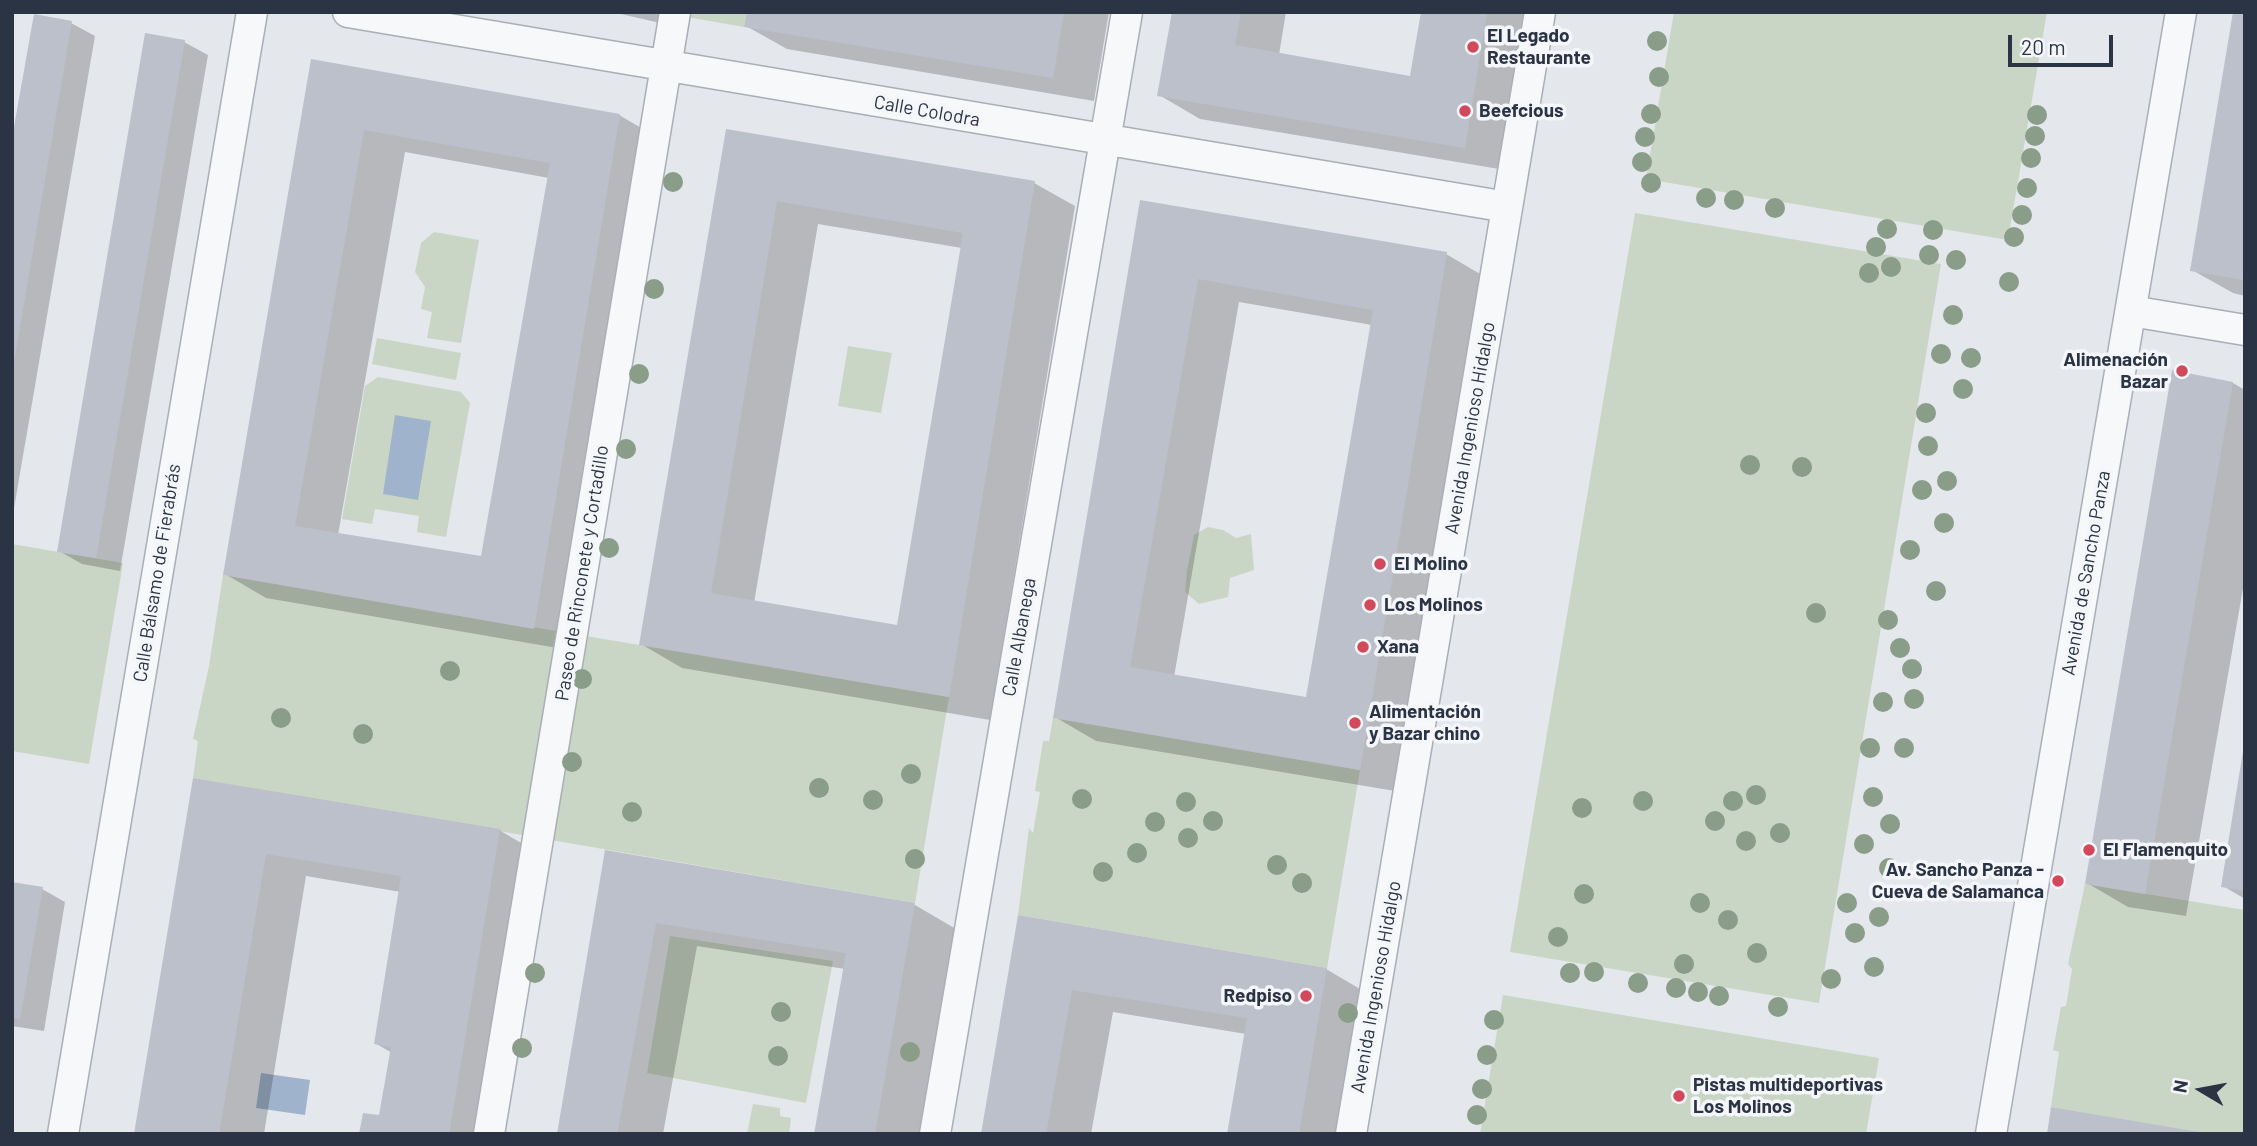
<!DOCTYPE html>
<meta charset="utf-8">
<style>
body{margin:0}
#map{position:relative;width:2257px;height:1146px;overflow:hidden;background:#e4e7ec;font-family:Barlow,sans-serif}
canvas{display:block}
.frame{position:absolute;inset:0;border:14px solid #2b3445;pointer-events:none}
.north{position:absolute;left:2166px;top:1055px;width:70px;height:70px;-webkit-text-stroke:5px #f4f6f9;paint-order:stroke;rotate:280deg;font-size:19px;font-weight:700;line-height:28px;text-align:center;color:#2b3445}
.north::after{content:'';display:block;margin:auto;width:24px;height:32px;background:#2b3445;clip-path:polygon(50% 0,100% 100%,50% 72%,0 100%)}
.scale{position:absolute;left:2008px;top:35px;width:105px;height:32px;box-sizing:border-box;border:4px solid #2b3445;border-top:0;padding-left:9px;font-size:21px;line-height:24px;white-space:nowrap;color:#2b3445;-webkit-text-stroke:5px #f4f6f9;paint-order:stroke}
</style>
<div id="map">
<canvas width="2257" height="1146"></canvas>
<div class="frame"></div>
<div class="north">N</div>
<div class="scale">20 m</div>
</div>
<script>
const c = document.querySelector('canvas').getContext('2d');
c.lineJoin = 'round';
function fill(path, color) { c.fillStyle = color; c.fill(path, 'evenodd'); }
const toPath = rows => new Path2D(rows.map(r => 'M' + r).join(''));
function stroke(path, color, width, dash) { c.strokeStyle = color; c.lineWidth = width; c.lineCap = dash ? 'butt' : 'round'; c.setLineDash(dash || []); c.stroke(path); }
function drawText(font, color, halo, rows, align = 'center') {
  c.font = font + ' Barlow,sans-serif'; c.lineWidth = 7; c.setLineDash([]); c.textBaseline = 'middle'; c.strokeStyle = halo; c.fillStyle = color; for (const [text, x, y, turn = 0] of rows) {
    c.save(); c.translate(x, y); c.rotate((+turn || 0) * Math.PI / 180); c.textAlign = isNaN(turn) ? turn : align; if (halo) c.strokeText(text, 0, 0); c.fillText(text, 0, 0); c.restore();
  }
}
const green = toPath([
 [658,12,747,12,744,27],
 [1674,12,2047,12,2008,240,1646,179],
 [1635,213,1941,264,1819,1003,1510,952],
 [434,232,479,240,461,343,427,338,432,312,421,309,425,287,415,272,421,243],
 [377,338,461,353,456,380,372,364],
 [848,346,892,353,881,413,838,406],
 [378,377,461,392,470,403,446,537,417,532,419,516,375,509,372,524,342,519,365,386],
 [1208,527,1223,530,1236,538,1251,534,1254,570,1230,578,1228,597,1199,604,1185,592,1187,571,1194,535],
 [12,544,123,563,89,764,12,751],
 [223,575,949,697,915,903,193,778,198,741,193,739,209,666],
 [1053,718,1360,770,1327,968,1018,915,1029,828,1033,833,1040,792,1035,791,1043,741,1049,741],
 [2085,884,2245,910,2245,1134,2207,1134,2051,1107,2059,1052,2053,1050,2061,1007,2066,1006,2072,969,2068,964],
 [670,936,833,961,806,1103,647,1073],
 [1503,995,1879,1058,1866,1134,1480,1134],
 [753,1104,780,1108,780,1116,791,1118,789,1134,747,1134]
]);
const water = toPath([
 [395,415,431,421,418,500,383,494],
 [261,1073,310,1080,305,1115,256,1108]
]);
const shadow = toPath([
 [612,12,672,12,669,25],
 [748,12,1109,12,1094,101,787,49,746,26],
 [1173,12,1286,12,1279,55,1411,78,1423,12,1532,12,1505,170,1200,119,1159,95],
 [2245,12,2245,296,2233,293,2192,270],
 [71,23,95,36,12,520,12,149],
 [184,42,208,55,120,571,82,564,59,551],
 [313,61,619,115,660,139,575,651,266,598,225,574],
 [405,152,549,178,482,558,338,535],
 [727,131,1034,183,1075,206,990,720,682,668,641,644],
 [818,224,962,248,898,627,754,603],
 [1142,202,1446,254,1487,278,1401,792,1096,741,1055,717],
 [1239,302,1372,325,1307,699,1174,677],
 [2173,372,2233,383,2245,390,2245,577,2186,916,2128,907,2087,883],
 [2245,753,2245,899,2223,886],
 [194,780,499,830,540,854,493,1134,361,1134,381,1117,392,1053,375,1043,401,892,306,876,264,1134,135,1134],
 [606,852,915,905,956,929,921,1134,816,1134,845,969,697,946,663,1134,559,1134],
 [12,884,42,889,65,902,44,1031,12,1026],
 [1020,917,1326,969,1367,993,1344,1134,1229,1134,1246,1034,1113,1012,1091,1134,983,1134]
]);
const building = toPath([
 [747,12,1064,12,1053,78,744,27],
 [1172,12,1241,12,1235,45,1410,76,1421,12,1487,12,1465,148,1157,96],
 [2233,12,2245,12,2245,280,2190,271],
 [34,14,72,21,14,362,12,138],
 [145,33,185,40,96,558,57,552],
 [311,59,620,114,534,629,223,575],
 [364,130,550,163,481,556,295,526],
 [726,129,1035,181,949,697,639,645],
 [777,201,963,233,897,625,711,593],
 [1140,200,1447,252,1360,770,1053,718],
 [1198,279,1373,310,1306,697,1130,667],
 [2172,370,2233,382,2145,894,2085,884],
 [2243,751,2245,751,2245,891,2221,887],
 [193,778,500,829,449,1134,359,1134,363,1113,379,1115,391,1047,374,1044,401,876,266,854,219,1134,134,1134],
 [605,850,915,903,875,1134,814,1134,846,953,656,923,617,1134,557,1134],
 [12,882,43,887,20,1019,12,1017],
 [1018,915,1327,968,1299,1134,1227,1134,1247,1018,1072,990,1046,1134,981,1134],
 [2051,1107,2199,1132,2199,1134,2047,1134]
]);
const street = toPath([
 [348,12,1507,207],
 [2131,311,2245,330],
 [63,1134,252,12],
 [489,1134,675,12],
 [935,1134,1127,12],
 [1351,1134,1540,12],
 [1991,1134,2181,12]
]);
const trees = [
 [1657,41],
 [1659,77],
 [1651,114],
 [2037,115],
 [2035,136],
 [1645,137],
 [2031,158],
 [1642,162],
 [673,182],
 [1651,183],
 [2027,188],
 [1706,198],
 [1734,200],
 [1775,208],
 [2022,215],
 [1887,229],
 [1933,230],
 [2014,237],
 [1876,247],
 [1929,255],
 [1956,260],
 [1891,267],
 [1869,273],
 [2009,282],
 [654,289],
 [1953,315],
 [1941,354],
 [1971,358],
 [639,374],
 [1963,389],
 [1926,413],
 [1928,446],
 [626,449],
 [1750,465],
 [1802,467],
 [1947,481],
 [1922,490],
 [1944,523],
 [609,548],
 [1910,550],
 [1936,591],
 [1816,613],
 [1888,620],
 [1900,648],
 [1912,669],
 [450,671],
 [582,679],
 [1914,699],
 [1883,702],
 [281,718],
 [363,734],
 [1870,748],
 [1904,748],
 [572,762],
 [911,774],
 [819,788],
 [1756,795],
 [1873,797],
 [1082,799],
 [873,800],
 [1643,801],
 [1733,801],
 [1186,802],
 [1582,808],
 [632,812],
 [1213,821],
 [1715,821],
 [1155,822],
 [1890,824],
 [1780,833],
 [1188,838],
 [1746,841],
 [1864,844],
 [1137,853],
 [915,859],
 [1277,865],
 [1889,868],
 [1103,872],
 [1302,883],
 [1584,894],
 [1700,903],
 [1847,903],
 [1879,917],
 [1728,920],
 [1855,933],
 [1558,937],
 [1757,953],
 [1684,964],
 [1874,967],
 [1594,972],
 [535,973],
 [1570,973],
 [1831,979],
 [1638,983],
 [1676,988],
 [1698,992],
 [1719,996],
 [1778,1007],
 [781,1012],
 [1348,1013],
 [1494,1020],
 [522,1048],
 [910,1052],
 [1487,1055],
 [778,1056],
 [1482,1089],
 [1477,1115]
];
const markers = [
 [1473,47,7,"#d1495b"],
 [1465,111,7,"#d1495b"],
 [2182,371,7,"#d1495b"],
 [1380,564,7,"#d1495b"],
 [1370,605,7,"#d1495b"],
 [1363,647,7,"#d1495b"],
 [1355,723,7,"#d1495b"],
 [2089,850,7,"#d1495b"],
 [2058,881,7,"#d1495b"],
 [1306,996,7,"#d1495b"],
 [1679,1096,7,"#d1495b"]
];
const poiNames = [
 ["El Legado",1487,36],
 ["Restaurante",1487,58],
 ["Beefcious",1479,111],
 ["Alimenación",2168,360,"right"],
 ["Bazar",2168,382,"right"],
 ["El Molino",1394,564],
 ["Los Molinos",1384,605],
 ["Xana",1377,647],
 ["Alimentación",1369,712],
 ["y Bazar chino",1369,734],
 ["El Flamenquito",2103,850],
 ["Av. Sancho Panza -",2044,870,"right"],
 ["Cueva de Salamanca",2044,892,"right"],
 ["Redpiso",1292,996,"right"],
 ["Pistas multideportivas",1693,1085],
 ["Los Molinos",1693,1107]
];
const streetNames = [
 ["Calle Colodra",927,111,10],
 ["Avenida Ingenioso Hidalgo",1470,428,-80],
 ["Calle Bálsamo de Fierabrás",157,573,-81],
 ["Paseo de Rinconete y Cortadillo",582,573,-81],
 ["Avenida de Sancho Panza",2086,573,-80],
 ["Calle Albanega",1019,637,-80],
 ["Avenida Ingenioso Hidalgo",1376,987,-80]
];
fill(green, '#c9d6c5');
fill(water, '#9fb4cc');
fill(shadow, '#0003');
fill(building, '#bbc0ca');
stroke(street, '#a9aeb7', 33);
stroke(street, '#f7f8fa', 30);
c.fillStyle = '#899d89';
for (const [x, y] of trees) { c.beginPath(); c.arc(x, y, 10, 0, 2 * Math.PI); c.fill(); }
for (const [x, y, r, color] of markers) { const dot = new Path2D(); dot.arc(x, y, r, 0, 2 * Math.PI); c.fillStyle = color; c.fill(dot); stroke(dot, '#f4f6f9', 2.5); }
drawText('bold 19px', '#2b3445', '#f4f6f9', poiNames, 'left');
drawText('19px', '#2b3445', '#f4f6f9', streetNames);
</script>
